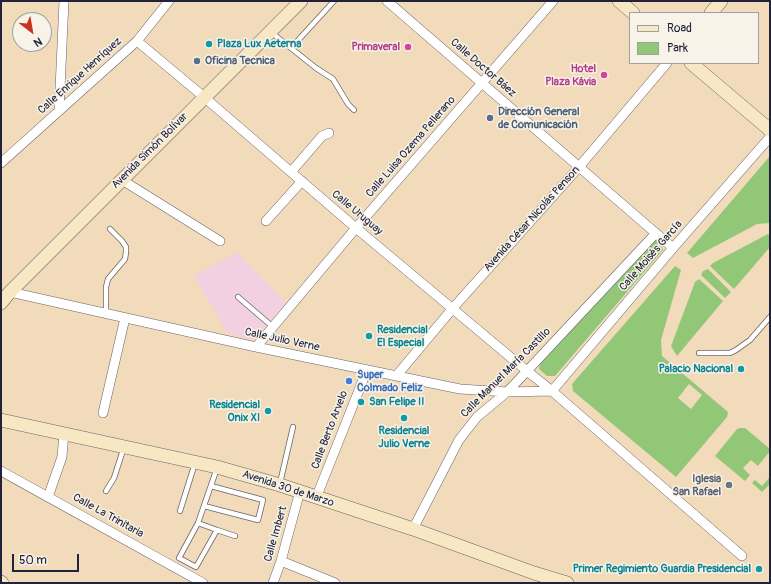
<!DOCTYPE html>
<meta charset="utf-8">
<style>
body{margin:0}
#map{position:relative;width:771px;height:584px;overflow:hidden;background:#f1dbbb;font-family:Pangolin,sans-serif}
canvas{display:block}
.frame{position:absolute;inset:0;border:2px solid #22223b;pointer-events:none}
.legend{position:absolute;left:629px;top:12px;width:130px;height:52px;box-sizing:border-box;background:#f7f3e8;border:1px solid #a29fa3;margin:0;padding:5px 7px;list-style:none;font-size:12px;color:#22223b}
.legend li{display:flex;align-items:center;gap:8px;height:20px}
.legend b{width:20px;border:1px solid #a29fa3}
.north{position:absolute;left:12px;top:12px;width:40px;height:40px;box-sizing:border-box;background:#f7f3e8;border:1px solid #a29fa3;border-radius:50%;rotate:149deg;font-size:11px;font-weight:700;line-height:16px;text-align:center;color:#22223b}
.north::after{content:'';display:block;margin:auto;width:14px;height:18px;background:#c8321e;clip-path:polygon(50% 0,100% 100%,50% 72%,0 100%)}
.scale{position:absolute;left:12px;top:554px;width:67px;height:18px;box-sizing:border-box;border:2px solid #22223b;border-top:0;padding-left:5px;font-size:12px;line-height:14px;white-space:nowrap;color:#22223b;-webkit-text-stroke:3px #f7f3e8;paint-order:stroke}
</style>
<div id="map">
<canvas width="771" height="584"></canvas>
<div class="frame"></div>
<ul class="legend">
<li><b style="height:5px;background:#f8e7c3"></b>Road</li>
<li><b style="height:11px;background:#93c778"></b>Park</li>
</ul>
<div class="north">N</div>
<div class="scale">50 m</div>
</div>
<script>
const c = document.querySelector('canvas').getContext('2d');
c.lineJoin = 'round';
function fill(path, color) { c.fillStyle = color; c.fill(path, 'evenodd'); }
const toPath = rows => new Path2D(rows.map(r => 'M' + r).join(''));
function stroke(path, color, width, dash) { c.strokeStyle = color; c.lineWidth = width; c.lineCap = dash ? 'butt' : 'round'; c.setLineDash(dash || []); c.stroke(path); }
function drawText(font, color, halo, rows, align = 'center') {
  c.font = font + ' Pangolin,sans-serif'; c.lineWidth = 3; c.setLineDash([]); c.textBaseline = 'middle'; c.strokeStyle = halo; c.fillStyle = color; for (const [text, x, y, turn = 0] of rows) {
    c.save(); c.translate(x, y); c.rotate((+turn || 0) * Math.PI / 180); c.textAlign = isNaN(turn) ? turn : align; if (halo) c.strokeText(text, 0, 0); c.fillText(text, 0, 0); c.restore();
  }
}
const built = toPath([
 [237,252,286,303,251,340,227,332,194,276]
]);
const green = toPath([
 [770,156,770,223,757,224,693,258,687,253],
 [768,234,770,235,770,247,734,289,710,266,713,263],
 [653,240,656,240,662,247,663,250,555,376,547,376,539,369,540,364],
 [675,266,681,270,661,340,662,356,728,412,727,417,676,477,573,391,572,384],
 [689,384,702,395,691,409,678,398],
 [708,269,731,292,725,298,701,275,703,271],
 [699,279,723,301,677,356,671,346,695,282],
 [740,428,745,428,770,449,770,451,758,466,751,460,743,468,750,475,745,481,715,456,737,429],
 [770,477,770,484,762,492,752,483,755,480,762,486]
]);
const lane = toPath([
 [272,33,316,68,333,79,348,104,354,110],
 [291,48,334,1],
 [238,297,273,327],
 [106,313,106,287,108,279,125,259,126,252,126,247,122,241,110,229],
 [699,353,730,353,736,350,750,340,770,317],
 [217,468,198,523,179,558,196,567,217,530,235,536],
 [280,483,293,427],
 [106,491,114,478,124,447],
 [204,506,258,520,263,500,211,486],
 [180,511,195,463],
 [198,523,217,530]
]);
const street = toPath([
 [387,1,673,248],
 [137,41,204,97,356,228,527,371,552,391,742,556],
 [59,111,64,1],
 [1,163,137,41,169,1],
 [291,172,322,136,329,133],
 [122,180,220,241],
 [266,221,302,181],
 [10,292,256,347,460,389,507,392,552,391],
 [256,347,356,228,553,1],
 [397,375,453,308,579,167,667,63],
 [552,391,673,248,770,137],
 [103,413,125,318],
 [1,471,203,583],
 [48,497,62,457,64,433],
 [316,498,367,370],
 [413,529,459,440,477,417,507,392,527,371,656,233],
 [281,561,335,583],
 [273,583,281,561,300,491]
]);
const secondary = toPath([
 [619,1,633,13],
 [711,13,721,1],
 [691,63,770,130],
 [1,303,10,292,301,1],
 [1,420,217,467,280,485,413,529,534,573,567,583],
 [1,582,2,583]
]);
const markers = [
 [209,44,4,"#0f9aa8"],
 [408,47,4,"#d1479c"],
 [197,61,4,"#5c6f8a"],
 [604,75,4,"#d1479c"],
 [490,118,4,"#5c6f8a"],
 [369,336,4,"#0f9aa8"],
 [741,369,4,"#0f9aa8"],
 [349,381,4,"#3f7fe0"],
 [361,402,4,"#0f9aa8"],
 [268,411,4,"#0f9aa8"],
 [404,418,4,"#0f9aa8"],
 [729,485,4,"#6b7280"],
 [759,569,4,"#0f9aa8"]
];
const cultureNames = [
 ["Plaza Lux Aeterna",217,44],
 ["Residencial",377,330],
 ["El Especial",377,343],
 ["Palacio Nacional",733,369,"right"],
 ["San Felipe II",369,402],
 ["Residencial",260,405,"right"],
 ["Onix XI",260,418,"right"],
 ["Residencial",404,431,"center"],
 ["Julio Verne",404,444,"center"],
 ["Primer Regimiento Guardia Presidencial",751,569,"right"]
];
const hotelNames = [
 ["Primaveral",400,47],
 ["Hotel",596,69],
 ["Plaza Kávia",596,82]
];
const serviceNames = [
 ["Oficina Tecnica",205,61],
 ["Dirección General",498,112],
 ["de Comunicación",498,125]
];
const streetNames = [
 ["Calle Doctor Báez",483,68,41],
 ["Calle Enrique Henríquez",80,76,-42],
 ["Calle Luisa Ozema Pellerano",411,147,-49],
 ["Avenida Simón Bolívar",150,151,-45],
 ["Calle Uruguay",357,213,40],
 ["Avenida César Nicolás Penson",532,219,-48],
 ["Calle Moisés García",651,256,-49],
 ["Calle Julio Verne",282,340,12],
 ["Calle Manuel María Castillo",506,373,-45],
 ["Calle Berto Arvelo",330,430,-69],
 ["Avenida 30 de Marzo",288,489,18],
 ["Calle La Trinitaria",108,516,29],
 ["Calle Imbert",276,534,-74]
];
const shopNames = [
 ["Super",357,375],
 ["Colmado Feliz",357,388]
];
const worshipNames = [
 ["Iglesia",721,479],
 ["San Rafael",721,492]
];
fill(built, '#f2cfe1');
fill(green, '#93c778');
stroke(lane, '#6a6368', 6);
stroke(street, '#6a6368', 10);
stroke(secondary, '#6a6368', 14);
stroke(lane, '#fff', 4.5);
stroke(street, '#fff', 9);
stroke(secondary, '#f8e7c3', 13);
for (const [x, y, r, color] of markers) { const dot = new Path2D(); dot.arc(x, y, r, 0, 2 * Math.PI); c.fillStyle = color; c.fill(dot); stroke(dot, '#f7f3e8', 1.5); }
drawText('bold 11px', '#0d838f', '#f7f3e8', cultureNames, 'left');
drawText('bold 11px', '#b23c85', '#f7f3e8', hotelNames, 'right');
drawText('bold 11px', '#4e5e75', '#f7f3e8', serviceNames, 'left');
drawText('11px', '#22223b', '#f7f3e8', streetNames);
drawText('bold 11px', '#366cbe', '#f7f3e8', shopNames, 'left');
drawText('bold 11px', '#5b616d', '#f7f3e8', worshipNames, 'right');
</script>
